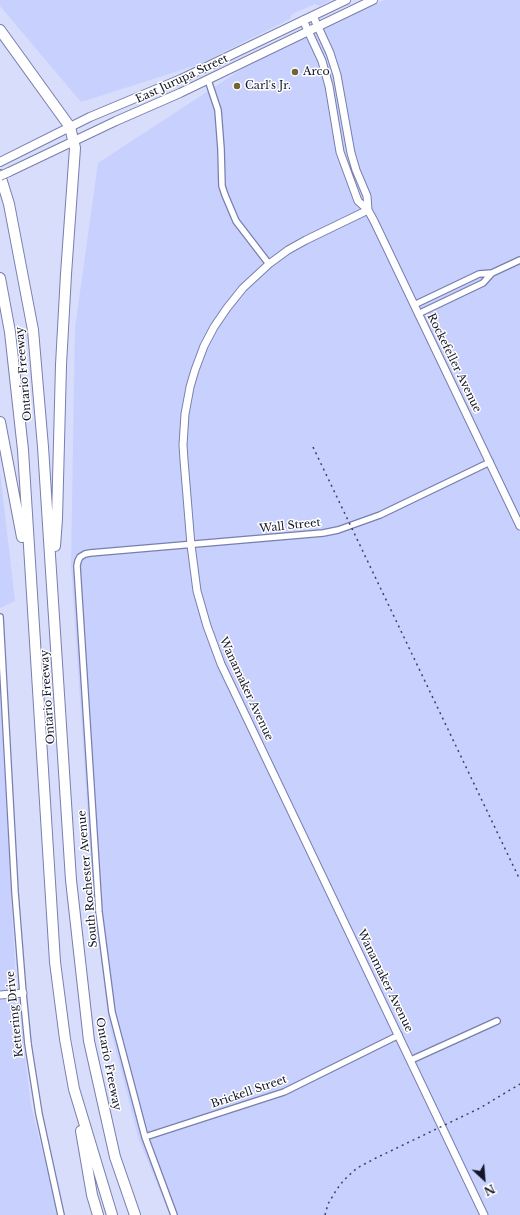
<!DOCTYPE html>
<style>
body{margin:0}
#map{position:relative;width:520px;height:1215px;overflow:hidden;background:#d8ddfc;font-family:"Libre Baskerville",serif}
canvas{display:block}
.north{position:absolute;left:464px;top:1159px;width:40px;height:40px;-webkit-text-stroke:3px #fff;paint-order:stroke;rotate:154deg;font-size:11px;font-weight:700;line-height:16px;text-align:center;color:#131527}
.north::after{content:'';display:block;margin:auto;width:14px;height:18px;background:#131527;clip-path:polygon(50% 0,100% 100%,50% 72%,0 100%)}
</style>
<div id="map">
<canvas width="520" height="1215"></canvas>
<div class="north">N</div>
</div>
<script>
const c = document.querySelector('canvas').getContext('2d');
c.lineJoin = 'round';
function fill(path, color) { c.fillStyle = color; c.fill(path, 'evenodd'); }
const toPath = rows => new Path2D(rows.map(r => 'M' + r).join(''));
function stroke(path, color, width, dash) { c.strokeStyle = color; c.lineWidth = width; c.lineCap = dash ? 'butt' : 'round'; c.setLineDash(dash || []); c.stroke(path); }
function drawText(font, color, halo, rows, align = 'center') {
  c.font = font + ' "Libre Baskerville",serif'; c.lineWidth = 3; c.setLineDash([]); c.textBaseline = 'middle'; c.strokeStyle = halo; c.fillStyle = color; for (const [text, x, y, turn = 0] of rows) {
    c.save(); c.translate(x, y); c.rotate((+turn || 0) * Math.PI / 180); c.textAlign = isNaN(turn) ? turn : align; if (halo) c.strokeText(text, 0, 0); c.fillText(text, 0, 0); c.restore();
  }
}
const built = toPath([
 [0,0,331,0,320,6,315,4,292,14,290,19,200,64,81,102,0,6],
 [384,0,520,0,520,1215,170,1215,139,1140,109,1024,93,893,71,565,75,328,98,163,245,67],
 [0,472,15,601,0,608],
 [0,693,16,984,31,1105,58,1215,0,1215]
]);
const minor = toPath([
 [208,80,218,110,221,149,222,186,225,195,236,221,269,264],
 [414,305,479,274,492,273,520,260],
 [418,314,483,283,492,273],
 [0,617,15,892,23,993,28,1044,39,1114,61,1215],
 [411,1060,497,1021],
 [145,1137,284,1092,399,1035],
 [174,1215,145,1137,112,1012,99,912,77,566,78,561,80,557,85,554,90,553,323,533,338,530,380,515,490,462]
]);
const tertiary = toPath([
 [313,16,330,53,337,75,351,153,356,170,367,196,368,210],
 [303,20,322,61,329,86,340,152,358,201,368,210,374,221,520,526],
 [368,210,306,240,288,250,269,264,243,288,227,308,214,327,204,346,195,370,190,387,185,414,183,445,184,460,191,545,197,591,207,626,221,664,484,1215],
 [0,995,23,993]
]);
const primary = toPath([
 [0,162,90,117,181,79,346,0],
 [9,172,116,121,180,93,373,0]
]);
const motorway = toPath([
 [0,30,70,127,75,148,66,274,61,365,57,519,55,546],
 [0,175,9,204,33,330,43,447,71,880,89,1041,115,1157,135,1215],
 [0,278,10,332,23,450,55,962,65,1039,74,1089,112,1215],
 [0,422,22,537],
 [81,1131,92,1195,98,1215]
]);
const rail = toPath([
 [313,447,520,880],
 [325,1215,328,1204,337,1189,344,1180,357,1168,376,1158,480,1108,520,1084]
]);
const primaryBridge = toPath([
 [0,176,9,172]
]);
const markers = [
 [295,72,4,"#716633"],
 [237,86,4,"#716633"]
];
const poiNames = [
 ["Arco",303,72],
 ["Carl's Jr.",245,86]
];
const streetNames = [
 ["East Jurupa Street",182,79,-25],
 ["Rockefeller Avenue",454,363,64],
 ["Ontario Freeway",24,374,-95],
 ["Wall Street",290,526,-6],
 ["Wanamaker Avenue",246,689,65],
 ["Ontario Freeway",48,697,-94],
 ["South Rochester Avenue",88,879,-95],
 ["Wanamaker Avenue",385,981,64],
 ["Kettering Drive",15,1014,-96],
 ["Ontario Freeway",108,1064,79],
 ["Brickell Street",249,1092,-19]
];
fill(built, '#c8d0fe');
stroke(minor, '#787fad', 8);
stroke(tertiary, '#787fad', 9);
stroke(primary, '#787fad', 10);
stroke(motorway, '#787fad', 12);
stroke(minor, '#fff', 5.5);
stroke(tertiary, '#fff', 7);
stroke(primary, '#fff', 8);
stroke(motorway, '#fff', 10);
stroke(rail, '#3f4257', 1.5, [2, 4]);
stroke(primaryBridge, '#787fad', 10, []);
stroke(primaryBridge, '#fff', 8);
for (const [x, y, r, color] of markers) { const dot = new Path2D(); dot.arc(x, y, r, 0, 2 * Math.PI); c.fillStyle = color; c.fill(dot); stroke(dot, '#fff', 1.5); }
drawText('11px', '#131527', '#fff', poiNames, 'left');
drawText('11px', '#131527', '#fff', streetNames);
</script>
